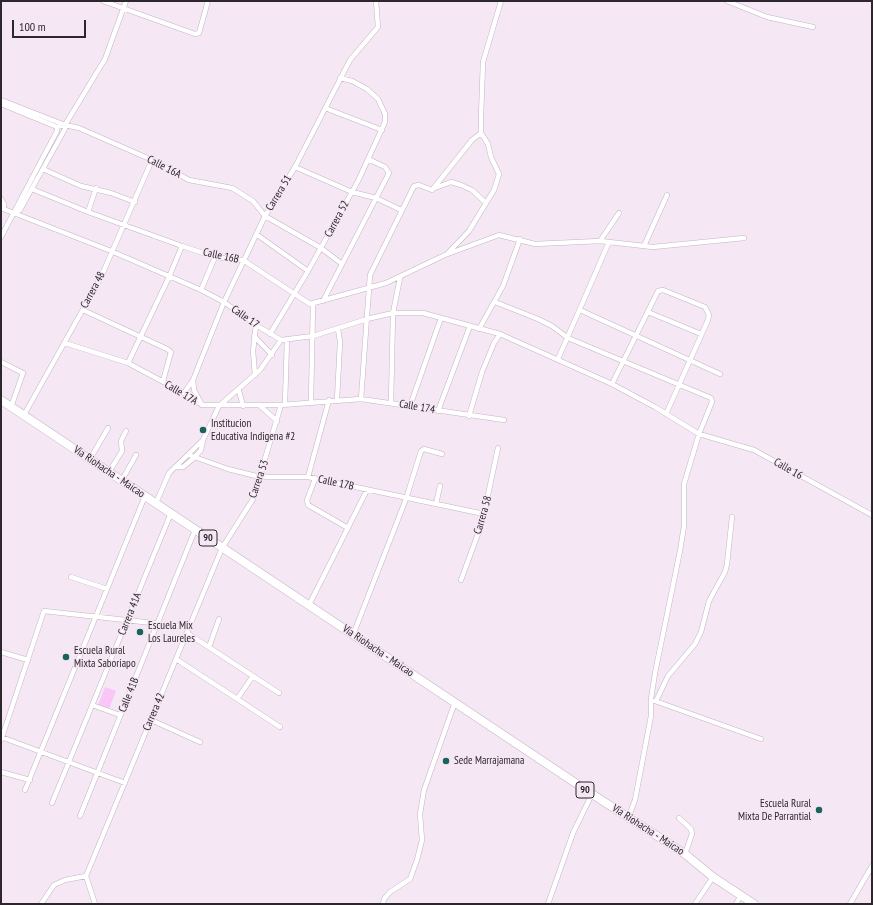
<!DOCTYPE html>
<meta charset="utf-8">
<style>
body{margin:0}
#map{position:relative;width:873px;height:905px;overflow:hidden;background:#f6e7f5;font-family:"PT Sans Narrow",sans-serif}
canvas{display:block}
.frame{position:absolute;inset:0;border:2px solid #2c272c;pointer-events:none}
.scale{position:absolute;left:12px;top:20px;width:74px;height:18px;box-sizing:border-box;border:2px solid #2c272c;border-top:0;padding-left:5px;font-size:12px;line-height:14px;white-space:nowrap;color:#2c272c;-webkit-text-stroke:3px #f6e7f5;paint-order:stroke}
</style>
<div id="map">
<canvas width="873" height="905"></canvas>
<div class="frame"></div>
<div class="scale">100 m</div>
</div>
<script>
const c = document.querySelector('canvas').getContext('2d');
c.lineJoin = 'round';
function fill(path, color) { c.fillStyle = color; c.fill(path, 'evenodd'); }
const toPath = rows => new Path2D(rows.map(r => 'M' + r).join(''));
function stroke(path, color, width, dash) { c.strokeStyle = color; c.lineWidth = width; c.lineCap = dash ? 'butt' : 'round'; c.setLineDash(dash || []); c.stroke(path); }
function drawText(font, color, halo, rows, align = 'center') {
  c.font = font + ' "PT Sans Narrow",sans-serif'; c.lineWidth = 3; c.setLineDash([]); c.textBaseline = 'middle'; c.strokeStyle = halo; c.fillStyle = color; for (const [text, x, y, turn = 0] of rows) {
    c.save(); c.translate(x, y); c.rotate((+turn || 0) * Math.PI / 180); c.textAlign = isNaN(turn) ? turn : align; if (halo) c.strokeText(text, 0, 0); c.fillText(text, 0, 0); c.restore();
  }
}
const green = toPath([
 [105,687,116,691,109,709,98,705]
]);
const street = toPath([
 [103,1,195,34,199,33,208,1],
 [727,1,767,17,813,27],
 [1,100,65,125],
 [1,104,57,127],
 [325,108,382,130],
 [57,127,65,125,79,128,152,160,189,180,232,188,253,201,265,216,321,248,342,264],
 [295,167,352,192,376,198,401,210],
 [43,169,81,186,111,193,135,202],
 [435,188,451,182,461,185,472,190,486,203],
 [32,189,88,212,182,246,215,257,243,260,310,304,386,283,445,255,499,235,535,244,600,241,653,247,744,238],
 [1,199,4,204,4,209],
 [1,208,111,251,201,290,224,302,256,325,281,340,313,336,367,319,393,313,423,313,500,334,612,384,655,407,699,434,754,450,872,515],
 [88,212,96,188],
 [14,214,20,210,65,129,65,125,105,59,126,1],
 [256,234,308,271],
 [1,237,57,131,57,127],
 [600,241,619,213],
 [644,246,667,195],
 [448,253,469,231,494,190,499,174,491,157,488,144,481,133,481,117,483,62,501,1],
 [201,290,215,257],
 [323,301,389,173,385,167,368,159],
 [495,302,538,319,552,326,568,338,711,398,712,402,699,434,684,484,684,526,680,551,655,673,651,699,651,716,635,800,629,816],
 [83,310,167,349,171,352,163,381],
 [580,310,720,374],
 [648,312,701,334],
 [479,329,503,286,520,239],
 [270,334,308,271,358,181,385,122,385,114,378,99,367,89,352,81,340,78],
 [254,336,272,355],
 [65,343,128,363,184,393,202,405,281,405,361,399,504,420],
 [558,359,609,242],
 [1,362,23,373,11,407],
 [128,363,169,277,182,246],
 [255,375,253,351,256,325],
 [193,380,194,390,202,405],
 [612,384,658,291,663,290,705,307,709,315,708,320,666,414],
 [239,391,243,406],
 [184,393,193,380,224,302,265,216,295,167,350,60,378,27,376,1],
 [361,399,370,275,414,186,419,185,432,190,472,140,481,133],
 [337,400,340,342,338,329],
 [311,402,313,303],
 [391,403,393,313,400,278],
 [285,404,287,339],
 [259,405,277,421],
 [410,406,441,318],
 [438,411,470,326],
 [24,415,101,277,152,160],
 [469,416,482,372,494,343,500,334],
 [189,455,228,469,260,477,308,477,484,514],
 [90,459,108,428],
 [175,467,183,467,194,458,201,450,203,440],
 [109,472,122,451,121,441,126,431],
 [308,477,329,400],
 [315,479,307,500,308,505,348,528],
 [122,480,136,455],
 [156,503,169,473,203,440,219,406,260,370,281,340],
 [436,504,440,486],
 [71,577,107,589],
 [461,580,482,523,498,448],
 [309,605,367,490],
 [187,633,279,693],
 [353,635,406,499,421,451,424,449,442,454],
 [209,647,219,619],
 [1,652,28,660],
 [176,659,280,727],
 [237,699,253,676],
 [655,701,761,739],
 [656,701,668,676,695,644,701,632,709,601,725,572,727,564,732,517],
 [92,705,120,715],
 [151,720,200,742],
 [1,737,125,783],
 [1,740,44,611,189,627],
 [1,772,30,780],
 [25,790,145,496],
 [52,803,171,513],
 [80,816,195,530],
 [679,818,691,829,692,834,685,854],
 [86,876,222,548,253,499,281,405],
 [86,876,95,904],
 [41,904,54,885,65,880,86,876],
 [383,904,384,899,390,892,410,879,417,860,422,840,420,814,424,790,455,702],
 [548,904,573,833,592,794],
 [695,904,713,877],
 [736,904,741,895],
 [850,904,872,866]
]);
const highway = toPath([
 [1,400,592,794,685,854,713,877,754,904]
]);
const markers = [
 [203,430,4,"#18635a"],
 [140,632,4,"#18635a"],
 [66,657,4,"#18635a"],
 [446,761,4,"#18635a"],
 [819,810,4,"#18635a"]
];
const shields = [
 [208,538,18],
 [585,790,18]
];
const shieldNames = [
 ["90",208,538],
 ["90",585,790]
];
const streetNames = [
 ["Calle 16A",164,167,27],
 ["Carrera 51",279,193,-59],
 ["Carrera 52",337,219,-62],
 ["Calle 16B",221,256,12],
 ["Carrera 48",93,290,-62],
 ["Calle 17",245,317,35],
 ["Calle 17A",181,393,31],
 ["Calle 174",417,407,10],
 ["Calle 16",788,469,30],
 ["Vía Riohacha - Maicao",109,472,34],
 ["Carrera 53",259,479,-71],
 ["Calle 17B",336,483,12],
 ["Carrera 58",483,515,-74],
 ["Carrera 41A",130,614,-68],
 ["Vía Riohacha - Maicao",378,651,34],
 ["Calle 41B",129,695,-68],
 ["Carrera 42",154,712,-67],
 ["Vía Riohacha - Maicao",648,830,33]
];
const poiNames = [
 ["Institucion",211,424],
 ["Educativa Indigena #2",211,437],
 ["Escuela Mix",148,626],
 ["Los Laureles",148,639],
 ["Escuela Rural",74,651],
 ["Mixta Saboriapo",74,664],
 ["Sede Marrajamana",454,761],
 ["Escuela Rural",811,804,"right"],
 ["Mixta De Parrantial",811,817,"right"]
];
fill(green, '#fac5f7');
stroke(street, '#c3b4c2', 5.5);
stroke(highway, '#c3b4c2', 9);
stroke(street, '#fff', 4.5);
stroke(highway, '#fff', 8);
for (const [x, y, r, color] of markers) { const dot = new Path2D(); dot.arc(x, y, r, 0, 2 * Math.PI); c.fillStyle = color; c.fill(dot); stroke(dot, '#f6e7f5', 1.5); }
for (const [x, y, w] of shields) { const box = new Path2D(); box.roundRect(x - w / 2, y - 8, w, 16, 3); c.fillStyle = '#f6e7f5'; c.fill(box); stroke(box, '#2c272c', 1); }
drawText('bold 10px', '#2c272c', null, shieldNames);
drawText('11px', '#2c272c', '#f6e7f5', streetNames);
drawText('11px', '#2c272c', '#f6e7f5', poiNames, 'left');
</script>
